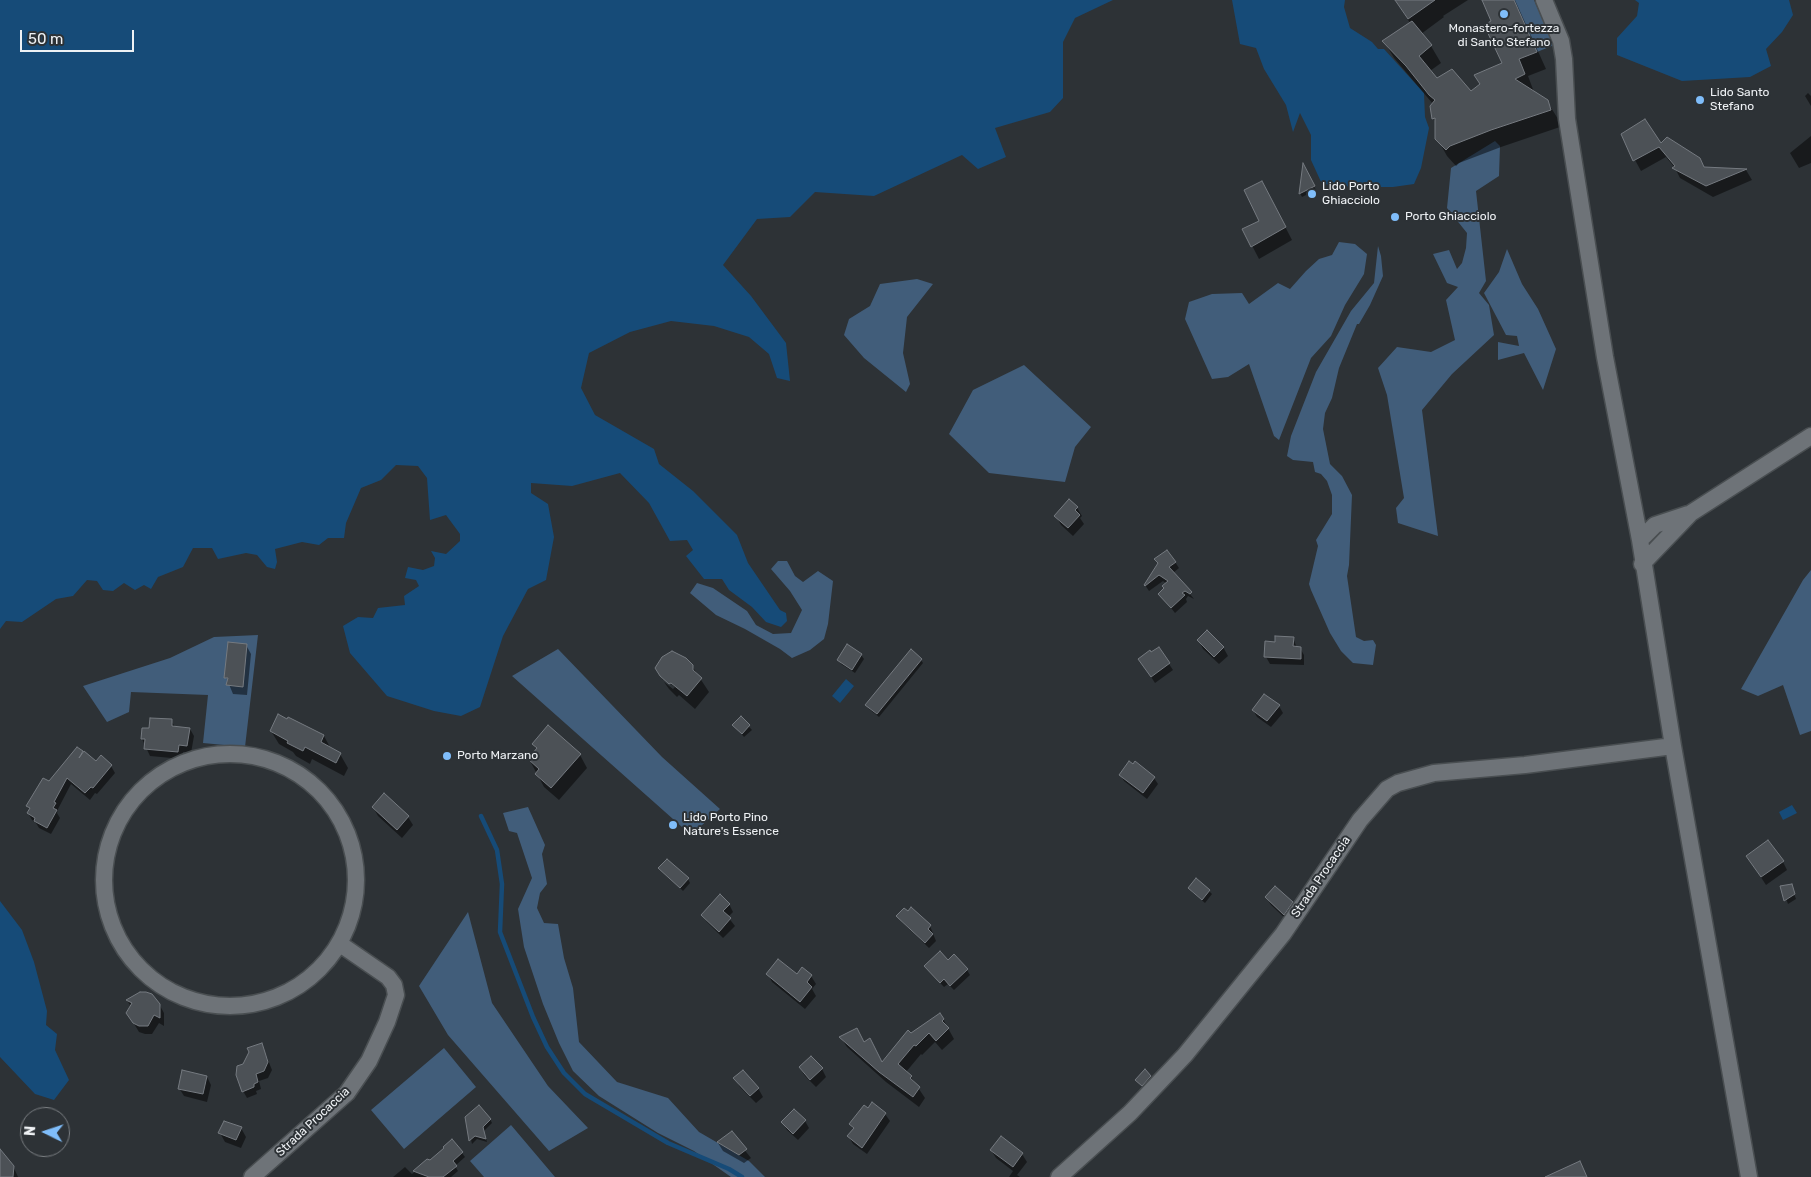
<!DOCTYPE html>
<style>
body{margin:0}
#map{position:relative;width:1811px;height:1177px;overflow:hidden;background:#2d3236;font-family:Rubik,sans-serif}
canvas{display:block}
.north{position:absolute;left:20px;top:1107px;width:50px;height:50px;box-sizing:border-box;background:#2d3236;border:1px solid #7a7e82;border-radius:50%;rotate:274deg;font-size:14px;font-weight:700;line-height:20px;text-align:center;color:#eef1f4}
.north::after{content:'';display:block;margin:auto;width:18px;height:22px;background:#7fbdfa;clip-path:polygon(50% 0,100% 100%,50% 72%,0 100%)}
.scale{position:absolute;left:20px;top:30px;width:114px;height:22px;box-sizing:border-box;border:2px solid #eef1f4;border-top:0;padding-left:6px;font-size:15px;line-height:18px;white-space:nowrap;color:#eef1f4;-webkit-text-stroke:4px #2d3236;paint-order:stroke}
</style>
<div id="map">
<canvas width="1811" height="1177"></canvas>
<div class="north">N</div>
<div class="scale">50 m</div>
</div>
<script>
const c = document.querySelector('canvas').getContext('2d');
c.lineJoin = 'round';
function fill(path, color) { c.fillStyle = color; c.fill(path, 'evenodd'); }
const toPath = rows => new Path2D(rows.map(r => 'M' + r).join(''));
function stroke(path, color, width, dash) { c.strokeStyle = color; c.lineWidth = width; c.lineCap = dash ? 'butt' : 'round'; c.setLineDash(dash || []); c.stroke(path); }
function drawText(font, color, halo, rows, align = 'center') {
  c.font = font + ' Rubik,sans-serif'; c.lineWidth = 4; c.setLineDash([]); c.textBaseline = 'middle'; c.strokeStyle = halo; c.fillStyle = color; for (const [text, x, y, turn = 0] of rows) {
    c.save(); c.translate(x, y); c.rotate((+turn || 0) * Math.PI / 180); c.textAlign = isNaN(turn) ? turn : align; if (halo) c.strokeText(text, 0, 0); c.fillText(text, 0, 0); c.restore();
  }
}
const green = toPath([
 [1514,0,1534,0,1554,45,1537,52],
 [1495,141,1500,146,1499,176,1476,191,1486,281,1479,293,1489,305,1494,335,1452,374,1422,410,1438,536,1398,523,1396,508,1404,498,1387,395,1378,368,1397,347,1431,352,1455,340,1446,300,1458,287,1447,283,1433,254,1449,250,1457,269,1462,263,1466,248,1467,233,1447,208,1451,168],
 [1339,242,1355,244,1367,254,1364,274,1345,305,1331,336,1311,358,1279,440,1274,436,1249,364,1228,377,1212,379,1185,319,1189,302,1212,294,1242,293,1249,304,1278,283,1290,289,1306,271,1319,259,1332,255],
 [1378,246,1381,256,1383,276,1370,305,1359,324,1357,324,1339,368,1332,398,1325,413,1323,429,1330,464,1342,476,1352,495,1349,565,1347,576,1356,637,1364,641,1373,640,1376,645,1373,665,1353,663,1341,651,1330,633,1311,590,1309,584,1318,546,1316,540,1332,514,1332,495,1327,481,1321,474,1315,472,1313,462,1293,460,1287,456,1291,436,1316,372,1351,311,1374,283],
 [1507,249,1522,284,1538,309,1556,349,1543,390,1524,353,1498,360,1498,342,1519,346,1517,336,1506,335,1484,293,1499,272],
 [917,279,933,284,907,317,903,353,910,384,906,392,864,358,844,335,849,319,870,306,880,284],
 [1024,365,1091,427,1075,447,1065,482,989,473,949,434,973,390],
 [778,561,787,561,795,576,803,582,818,571,833,581,828,624,824,639,810,650,792,658,780,649,745,629,716,615,690,593,697,583,713,588,747,611,756,625,773,634,791,633,802,610,790,591,771,569],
 [1811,570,1811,731,1800,735,1783,685,1758,696,1741,689,1803,580],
 [258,635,245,747,203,743,208,695,131,692,129,712,107,722,83,686,170,658,214,637],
 [558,649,662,757,720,809,691,835,512,676],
 [528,807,545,845,542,854,547,884,540,893,537,908,544,923,558,924,564,958,573,988,579,1042,617,1082,668,1098,699,1132,749,1161,765,1177,731,1177,694,1151,658,1133,599,1096,573,1071,559,1043,543,1004,524,947,518,909,532,878,517,833,509,831,503,813],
 [468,912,492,1003,548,1086,588,1128,549,1151,448,1035,419,986],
 [444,1048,476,1087,404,1149,371,1110],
 [511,1125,555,1177,484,1177,470,1161]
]);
const water = toPath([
 [0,0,1113,0,1075,18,1063,42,1063,98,1050,112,995,128,1006,157,978,169,962,155,874,196,815,192,790,217,757,219,723,265,751,296,786,343,790,381,777,378,769,354,749,337,714,326,671,321,630,332,589,353,581,388,595,415,654,449,659,464,693,491,737,535,748,563,780,610,786,613,787,621,781,627,766,622,752,607,729,590,722,579,704,579,686,556,693,550,687,540,670,541,649,503,620,473,572,486,531,483,531,493,548,504,554,537,546,580,528,589,503,636,480,707,461,716,434,711,387,696,350,653,343,626,358,617,373,618,378,608,405,605,404,596,419,586,416,580,405,578,408,567,423,570,434,566,435,558,431,551,446,554,460,541,460,534,446,515,430,520,427,478,418,466,396,465,381,480,361,488,346,523,344,538,328,538,319,545,302,542,275,549,277,562,275,569,267,567,257,555,246,553,218,559,212,548,193,548,183,567,158,577,151,589,144,585,135,590,124,583,113,591,103,590,97,581,87,580,73,596,56,599,22,622,6,621,0,629],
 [1232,0,1345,0,1344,7,1350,28,1372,42,1378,49,1384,49,1424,93,1425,117,1429,128,1421,168,1414,184,1393,187,1355,187,1322,184,1311,160,1311,135,1300,113,1293,132,1286,105,1264,69,1256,48,1240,44],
 [1635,0,1789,0,1793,15,1782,32,1766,49,1771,66,1750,77,1682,81,1617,55,1617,38,1637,16,1639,3],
 [846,679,854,686,840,703,832,696],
 [1792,805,1797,813,1783,820,1779,812],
 [0,901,22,930,34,962,47,1011,46,1025,57,1034,55,1050,69,1080,54,1100,35,1094,0,1057]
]);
const shadow = toPath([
 [1395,0,1468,0,1443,16,1444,17,1421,34,1431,46,1441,63,1430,71,1437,79,1470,93,1504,64,1493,22,1483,0,1515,0,1546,69,1528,76,1534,92,1547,101,1558,119,1560,127,1501,147,1459,163,1456,166,1447,156,1437,138,1436,123,1434,119,1431,106,1433,104,1394,58,1384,41,1410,23],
 [1808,93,1811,96,1811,106,1805,96],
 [1811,136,1811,163,1799,168,1790,153],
 [1661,145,1705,169,1746,170,1752,180,1713,197,1680,178,1675,168,1666,157,1641,171,1635,160],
 [1304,168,1316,190,1302,197,1300,193],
 [1262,182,1292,240,1259,259,1244,230,1261,221],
 [1077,508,1082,516,1080,518,1084,524,1073,536,1061,525,1056,516],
 [1156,560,1175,562,1179,568,1173,573,1194,599,1188,596,1186,599,1187,602,1175,613,1160,594,1165,589,1167,584,1163,581,1149,591,1145,585,1158,564],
 [1293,638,1297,648,1300,648,1304,655,1304,665,1270,664,1266,657,1276,643],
 [1199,641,1223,647,1228,656,1219,664,1203,649],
 [246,645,251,654,247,695,233,694,226,677],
 [1159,649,1173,670,1155,683,1144,666,1151,654],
 [861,655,864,659,855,673,841,664,839,660],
 [921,660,923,663,879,717,869,709,867,705],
 [692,666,709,692,695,709,679,695,677,697,669,689,664,682,673,689,675,687,663,678,663,680,657,668],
 [1279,706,1283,713,1271,727,1257,717,1253,710],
 [741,718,752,730,744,737,734,725],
 [289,719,324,736,331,749,340,754,348,768,344,776,312,759,310,764,296,756,293,752,279,744,271,731],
 [171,721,176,728,190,729,194,736,191,753,183,752,182,759,150,756,142,739,151,730],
 [534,744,580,755,587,768,559,800,544,787,529,759,537,750],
 [82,752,83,755,96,763,111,766,115,773,97,794,95,793,90,800,71,784,58,809,57,813,60,818,51,834,39,828,36,823,32,820,28,813,30,810,27,806],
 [1121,775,1154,778,1158,784,1147,799,1124,781],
 [384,795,408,817,413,825,402,838,378,816,373,807],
 [1747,856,1783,862,1787,870,1766,885],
 [660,868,688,879,690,883,683,891],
 [1791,886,1796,899,1788,904,1782,887],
 [1190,889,1209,891,1212,894,1205,903,1192,892],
 [1266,897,1292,903,1296,910,1288,921,1271,905],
 [729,904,733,912,728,917,735,926,723,938,707,922,702,915],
 [898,916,930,926,936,941,929,948,902,922],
 [948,961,967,970,970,975,954,990,948,984,944,987,929,971],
 [768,974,811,976,816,984,812,989,816,996,805,1009,772,982],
 [127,1000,159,1004,164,1013,164,1026,159,1023,152,1034,145,1034,139,1032,133,1022,131,1007],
 [943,1019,954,1039,942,1050,935,1042,922,1055,921,1054,906,1072,911,1077,925,1098,919,1107,886,1082,847,1047,841,1038,864,1043,882,1063,911,1035],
 [262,1045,272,1070,268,1078,259,1081,261,1089,256,1091,257,1094,247,1098,243,1091,244,1065,250,1053],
 [800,1068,822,1069,826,1077,816,1087,805,1076],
 [207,1077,211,1085,207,1102,184,1096,179,1088],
 [1150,1077,1153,1080,1145,1089,1137,1080],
 [735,1078,758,1088,763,1097,756,1103,740,1087],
 [868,1110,885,1114,890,1121,867,1154,853,1144,849,1137,854,1130,851,1124],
 [466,1118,490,1119,492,1123,484,1131,487,1142,477,1139,472,1144],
 [805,1121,809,1128,798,1140,787,1130,783,1123],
 [241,1128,246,1137,241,1148,225,1142,220,1133],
 [731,1133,751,1158,744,1163,723,1151,718,1143],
 [1001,1138,1022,1154,1027,1162,1017,1175,1020,1177,1009,1177,1013,1171,996,1158,991,1150],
 [446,1149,462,1153,465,1157,455,1166,458,1171,451,1177,393,1177,405,1167,412,1174,427,1161,430,1162],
 [0,1155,13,1166,18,1177,0,1177]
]);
const stream = toPath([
 [481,816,497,850,502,884,500,932,533,1017,547,1047,564,1073,585,1094,668,1143,729,1169,742,1177]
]);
const building = toPath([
 [1395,0,1435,0,1408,19,1395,0],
 [1482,0,1514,0,1537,52,1519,59,1525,74,1515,79,1548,100,1551,110,1491,130,1450,146,1446,150,1435,139,1435,118,1432,119,1430,106,1435,100,1429,95,1406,66,1382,41,1412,21,1432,45,1419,56,1437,78,1452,69,1471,91,1480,84,1474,75,1502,63,1484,25,1491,21,1482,0],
 [1645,119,1661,143,1667,137,1700,158,1704,167,1747,169,1706,186,1672,168,1675,166,1659,147,1633,161,1621,134,1645,119],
 [1303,163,1315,186,1299,194,1303,163],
 [1262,181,1286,227,1251,247,1242,229,1259,221,1244,190,1262,181],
 [1069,499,1078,507,1075,510,1080,515,1068,528,1054,516,1069,499],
 [1167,550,1176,562,1169,567,1192,592,1190,594,1185,591,1182,593,1185,595,1171,608,1158,594,1164,588,1162,586,1168,581,1159,575,1145,586,1144,585,1158,563,1154,559,1167,550],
 [1207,630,1224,647,1214,657,1197,640,1207,630],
 [1275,636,1294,637,1293,646,1301,647,1301,659,1264,657,1265,641,1275,642,1275,636],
 [228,642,247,644,243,687,226,685,228,678,224,678,228,642],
 [847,644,862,654,852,670,837,660,847,644],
 [1159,647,1170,663,1151,677,1138,659,1150,650,1151,652,1159,647],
 [911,649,922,659,877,714,865,705,911,649],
 [672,651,686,658,693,665,693,670,702,678,687,696,671,683,669,684,660,676,655,668,662,657,672,651],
 [1264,694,1280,705,1267,721,1252,710,1264,694],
 [278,714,287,719,288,717,324,735,321,742,341,753,336,763,305,747,303,751,287,743,288,741,270,731,278,714],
 [741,716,750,725,742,734,732,725,741,716],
 [150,718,172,719,172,726,190,728,187,746,179,745,178,752,144,749,145,739,141,739,142,728,149,728,150,718],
 [548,725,581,754,551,788,535,774,539,769,528,759,537,748,532,744,548,725],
 [77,747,83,751,79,758,84,751,96,761,101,755,112,765,93,788,91,787,85,793,67,778,54,802,56,803,53,808,57,810,47,828,34,821,35,818,27,813,30,808,26,806,43,778,49,781,77,747],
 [1129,761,1133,764,1135,761,1155,777,1143,793,1119,775,1129,761],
 [384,793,409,816,397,830,372,807,384,793],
 [1768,840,1784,861,1761,877,1746,856,1768,840],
 [667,859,689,878,680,888,658,868,667,859],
 [1196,878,1210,890,1202,900,1188,888,1196,878],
 [1792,884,1795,894,1784,901,1780,886,1792,884],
 [1275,886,1293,902,1284,915,1265,897,1275,886],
 [720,894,730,904,723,911,731,918,719,932,701,915,720,894],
 [911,907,931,925,928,929,933,934,925,943,896,916,904,908,908,911,911,907],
 [940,951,948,960,954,954,968,969,950,986,944,979,940,983,924,966,940,951],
 [778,959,797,974,802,967,812,975,807,982,812,987,800,1002,766,974,778,959],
 [140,992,146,992,152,994,160,1004,160,1018,154,1015,148,1026,139,1026,133,1023,126,1013,132,1003,126,1000,140,992],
 [940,1013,944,1019,942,1021,949,1028,936,1041,929,1033,916,1046,914,1045,898,1064,912,1076,910,1078,920,1087,913,1097,879,1072,839,1037,857,1028,864,1042,870,1038,882,1062,908,1030,911,1033,940,1013],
 [262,1043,268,1062,264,1071,256,1074,258,1082,254,1084,254,1087,242,1092,236,1075,237,1066,243,1064,249,1052,247,1048,262,1043],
 [811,1056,823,1068,810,1080,799,1067,811,1056],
 [1145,1069,1151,1076,1142,1086,1135,1080,1145,1069],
 [182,1070,207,1076,203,1094,178,1089,182,1070],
 [743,1070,759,1088,750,1096,733,1078,743,1070],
 [872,1102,886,1113,862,1148,847,1136,854,1128,849,1124,864,1105,868,1108,872,1102],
 [479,1105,491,1119,483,1127,486,1139,475,1136,469,1141,465,1117,479,1105],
 [794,1109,806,1120,793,1134,781,1122,794,1109],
 [224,1121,242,1127,236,1140,218,1133,224,1121],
 [732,1131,747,1149,739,1155,717,1142,732,1131],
 [1001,1136,1023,1153,1013,1167,990,1150,1001,1136],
 [452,1139,463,1152,453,1161,457,1166,443,1177,429,1177,413,1171,427,1159,430,1160,444,1148,443,1147,452,1139],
 [0,1149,14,1166,13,1177,0,1177,0,1149],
 [1580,1161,1587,1177,1545,1177,1580,1161]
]);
const minor = toPath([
 [1544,0,1561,41,1564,59,1567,119,1605,357,1640,540,1673,746,1749,1177],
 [1640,540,1655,525,1688,514],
 [1642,564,1691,513,1811,436],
 '104 880a126 126 0 1 1 252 0a126 126 0 1 1-252 0Z',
 [252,1177,347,1093,369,1061,387,1022,396,995,394,985,388,977,340,944],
 [1059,1177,1130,1113,1185,1055,1283,934,1360,820,1387,789,1398,783,1434,773,1525,765,1673,746]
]);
const markers = [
 [1504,14,5,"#7fbdfa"],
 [1700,100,5,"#7fbdfa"],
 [1312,194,5,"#7fbdfa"],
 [1395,217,5,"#7fbdfa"],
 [447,756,5,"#7fbdfa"],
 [673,825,5,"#7fbdfa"]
];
const poiNames = [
 ["Monastero-fortezza",1504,29,"center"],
 ["di Santo Stefano",1504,43,"center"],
 ["Lido Santo",1710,93],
 ["Stefano",1710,107],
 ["Lido Porto",1322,187],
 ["Ghiacciolo",1322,201],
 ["Porto Ghiacciolo",1405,217],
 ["Porto Marzano",457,756],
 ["Lido Porto Pino",683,818],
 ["Nature's Essence",683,832]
];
const streetNames = [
 ["Strada Procaccia",1321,877,-56],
 ["Strada Procaccia",313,1122,-43]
];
fill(green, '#415d7a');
fill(water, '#164b78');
fill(shadow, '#0007');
stroke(stream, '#164b78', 4.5);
fill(building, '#4c5156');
stroke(building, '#757a80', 1);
stroke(minor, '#494e51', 19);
stroke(minor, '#6e7378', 16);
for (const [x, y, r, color] of markers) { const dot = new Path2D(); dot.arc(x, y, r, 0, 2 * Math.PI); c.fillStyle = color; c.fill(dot); stroke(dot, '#2d3236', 2); }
drawText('12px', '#eef1f4', '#2d3236', poiNames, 'left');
drawText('12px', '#eef1f4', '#2d3236', streetNames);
</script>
